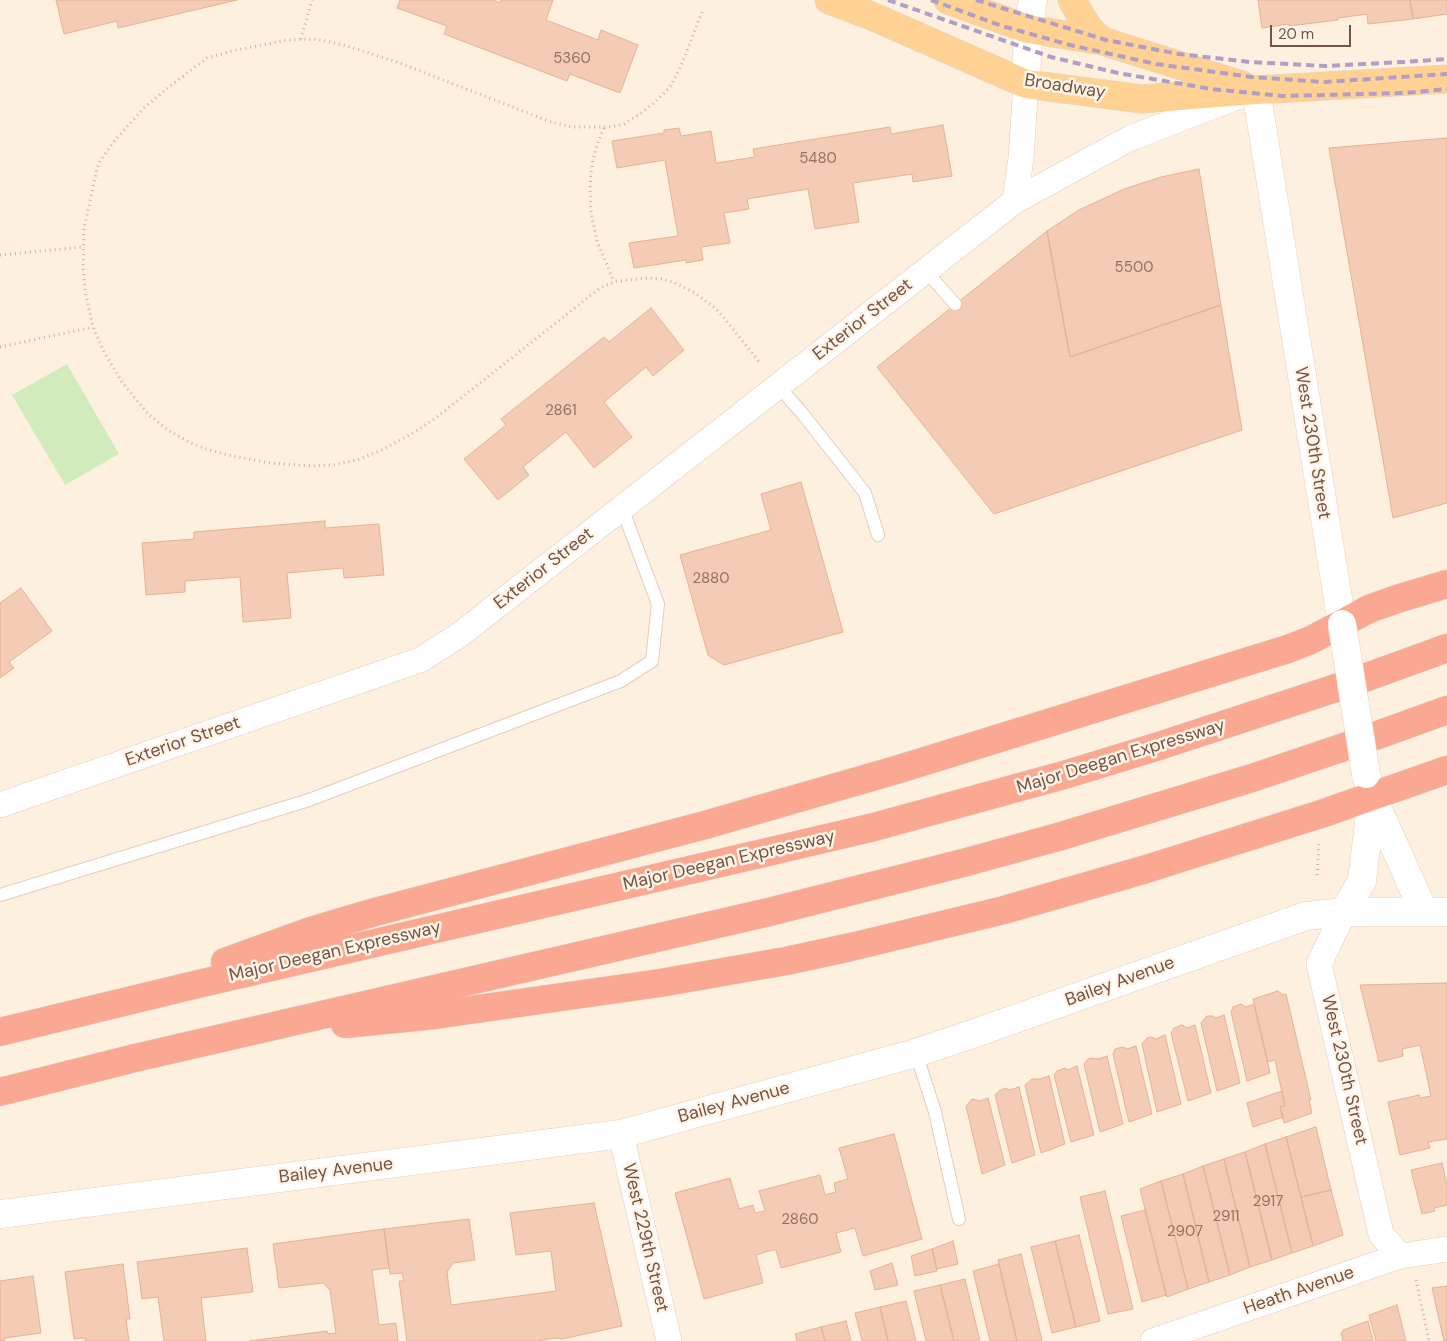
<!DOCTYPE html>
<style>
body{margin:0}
#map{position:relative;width:1447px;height:1341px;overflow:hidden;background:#fdf0de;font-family:"DM Sans",sans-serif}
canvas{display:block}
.scale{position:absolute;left:1270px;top:25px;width:81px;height:22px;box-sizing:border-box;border:2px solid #745446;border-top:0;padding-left:6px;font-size:15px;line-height:18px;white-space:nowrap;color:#745446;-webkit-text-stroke:4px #fff4e6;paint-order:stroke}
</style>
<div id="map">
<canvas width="1447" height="1341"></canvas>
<div class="scale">20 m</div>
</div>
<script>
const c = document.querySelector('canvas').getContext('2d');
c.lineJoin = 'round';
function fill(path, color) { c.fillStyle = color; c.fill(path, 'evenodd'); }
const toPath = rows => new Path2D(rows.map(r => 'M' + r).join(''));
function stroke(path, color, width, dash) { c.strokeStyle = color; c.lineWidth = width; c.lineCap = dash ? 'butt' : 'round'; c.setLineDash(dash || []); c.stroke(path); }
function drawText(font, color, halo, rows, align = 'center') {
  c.font = font + ' "DM Sans",sans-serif'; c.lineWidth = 5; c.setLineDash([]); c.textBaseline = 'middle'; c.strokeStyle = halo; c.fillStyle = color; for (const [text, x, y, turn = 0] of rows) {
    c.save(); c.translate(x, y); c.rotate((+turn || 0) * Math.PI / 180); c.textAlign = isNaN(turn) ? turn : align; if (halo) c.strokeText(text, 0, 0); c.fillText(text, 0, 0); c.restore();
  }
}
const green = toPath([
 [67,364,119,454,65,485,12,395]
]);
const building = toPath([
 [56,0,237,0,118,28,117,21,64,34,56,0],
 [400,0,493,0,500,3,501,0,553,0,546,20,598,40,601,30,638,45,620,93,570,74,567,81,444,34,447,26,397,8,400,0],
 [1258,0,1410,0,1413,19,1368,24,1367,14,1338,18,1338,20,1289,26,1289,24,1262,28,1258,0],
 [1410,0,1447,0,1447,14,1413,19,1410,0],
 [943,125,952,176,913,182,912,174,853,183,859,222,815,229,808,189,747,199,749,209,724,213,730,243,701,247,703,260,686,263,686,260,634,268,629,243,678,236,665,160,617,168,612,141,664,133,664,130,679,128,681,136,711,131,716,163,755,157,753,149,890,127,891,134,943,125],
 [1447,138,1447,503,1393,518,1329,148,1447,138],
 [1199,169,1221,305,1070,357,1047,231,1079,210,1124,189,1161,177,1199,169],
 [1047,231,1070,357,1221,305,1242,430,994,514,877,367,1047,231],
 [651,308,684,350,653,376,646,367,604,402,632,437,594,468,566,432,523,467,529,475,498,500,464,459,506,425,501,419,604,337,609,342,651,308],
 [801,482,843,632,724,665,708,655,680,555,771,530,761,494,801,482],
 [325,521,325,528,379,524,384,575,344,578,343,568,287,573,291,618,243,622,240,577,185,581,185,592,146,595,142,543,194,539,194,532,325,521],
 [21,588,52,631,9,662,14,668,0,678,0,603,21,588],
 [1447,983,1447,1139,1428,1142,1430,1148,1400,1155,1388,1102,1419,1095,1420,1098,1431,1096,1420,1045,1402,1049,1403,1056,1379,1062,1360,985,1447,983],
 [1278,991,1283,995,1286,994,1311,1100,1309,1100,1312,1113,1284,1123,1280,1107,1285,1106,1275,1060,1268,1062,1253,999,1278,991],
 [1241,1004,1246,1007,1254,1004,1270,1073,1247,1081,1231,1012,1233,1007,1241,1004],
 [1224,1015,1240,1083,1217,1091,1201,1023,1207,1016,1213,1016,1216,1018,1224,1015],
 [1182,1025,1187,1028,1195,1025,1211,1093,1188,1101,1171,1033,1174,1028,1182,1025],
 [1165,1035,1181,1104,1157,1112,1142,1044,1147,1038,1151,1037,1156,1039,1165,1035],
 [1136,1046,1152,1114,1129,1122,1113,1054,1115,1049,1123,1047,1127,1049,1136,1046],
 [1107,1056,1123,1124,1100,1132,1084,1064,1087,1060,1090,1058,1098,1059,1107,1056],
 [1077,1066,1094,1135,1071,1142,1054,1075,1057,1071,1065,1068,1068,1070,1077,1066],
 [1049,1076,1065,1144,1041,1153,1025,1085,1032,1079,1040,1079,1049,1076],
 [1019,1087,1035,1155,1012,1163,995,1095,999,1091,1005,1088,1010,1090,1019,1087],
 [1282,1091,1285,1106,1280,1107,1283,1117,1253,1127,1247,1103,1282,1091],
 [988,1098,1005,1165,982,1174,966,1106,972,1099,980,1101,988,1098],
 [1316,1127,1331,1190,1301,1197,1286,1137,1316,1127],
 [894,1134,922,1239,863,1256,855,1228,836,1233,841,1252,781,1268,776,1250,772,1250,756,1255,763,1283,704,1299,675,1193,730,1178,739,1209,753,1205,755,1213,765,1211,759,1191,820,1175,825,1195,836,1192,834,1183,848,1179,839,1148,894,1134],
 [1286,1137,1313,1246,1292,1253,1265,1144,1286,1137],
 [1265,1144,1292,1253,1272,1260,1245,1152,1265,1144],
 [1245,1152,1272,1260,1250,1267,1224,1159,1245,1152],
 [1224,1159,1250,1267,1230,1275,1203,1166,1224,1159],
 [1442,1163,1447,1185,1447,1205,1434,1208,1435,1211,1422,1214,1411,1170,1442,1163],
 [1203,1166,1230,1275,1209,1282,1183,1174,1203,1166],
 [1183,1174,1209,1282,1188,1289,1161,1181,1183,1174],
 [1161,1181,1188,1289,1167,1297,1140,1189,1161,1181],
 [1331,1190,1343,1235,1313,1246,1301,1197,1331,1190],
 [1105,1191,1133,1309,1108,1314,1080,1197,1105,1191],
 [594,1203,622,1326,562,1339,555,1338,538,1341,407,1341,399,1281,404,1281,402,1273,390,1274,384,1229,469,1219,475,1260,453,1263,447,1272,451,1305,556,1291,551,1251,516,1255,510,1213,594,1203],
 [1145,1210,1166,1295,1142,1302,1121,1216,1145,1210],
 [384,1229,389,1268,372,1270,379,1325,396,1323,398,1341,249,1341,327,1331,328,1334,336,1333,330,1290,323,1283,279,1288,273,1244,384,1229],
 [1079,1235,1100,1321,1076,1327,1055,1241,1079,1235],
 [953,1241,958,1264,937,1269,932,1249,953,1241],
 [1055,1241,1076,1327,1052,1333,1031,1247,1055,1241],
 [247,1248,253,1292,201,1298,206,1341,164,1341,158,1297,142,1299,137,1262,247,1248],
 [932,1249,937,1271,915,1276,911,1256,932,1249],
 [1021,1254,1042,1340,1039,1341,1017,1341,998,1260,1021,1254],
 [892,1263,898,1285,875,1290,870,1271,892,1263],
 [123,1264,130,1319,126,1319,129,1341,85,1341,85,1338,74,1339,65,1272,123,1264],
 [999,1264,1017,1341,990,1341,973,1271,999,1264],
 [33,1276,41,1333,5,1338,4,1341,0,1341,0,1281,33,1276],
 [965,1279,980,1341,954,1341,940,1285,965,1279],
 [940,1285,954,1341,926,1341,914,1291,940,1285],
 [1447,1286,1447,1341,1444,1341,1432,1288,1447,1286],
 [906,1301,916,1341,888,1341,880,1307,906,1301],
 [1397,1305,1406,1341,1376,1341,1369,1315,1397,1305],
 [880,1307,888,1341,862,1341,855,1313,880,1307],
 [846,1321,851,1341,825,1341,821,1327,846,1321],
 [1368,1321,1373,1341,1343,1341,1341,1333,1343,1332,1343,1330,1368,1321],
 [821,1327,825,1341,797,1341,795,1334,821,1327]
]);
const path = toPath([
 [702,12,681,66,670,87,654,103,641,113,624,124,611,127,572,127,551,122,397,62,347,46,326,41,314,39,287,40,232,51,207,58,170,86,144,108,115,140,100,161,97,169,84,228,83,268,85,290,93,327,104,352,122,382,148,414,168,430,191,443,206,449,228,455,269,463,312,466,332,465,357,460,382,450,413,433,437,417,595,292,602,287,617,281,649,278,661,279,673,282,695,293,715,308,724,318,760,363],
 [301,39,312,0],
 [604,128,597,145,592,164,590,185,591,212,597,241,614,282],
 [0,255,82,247],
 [0,347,93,327],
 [1317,875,1319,843],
 [1416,1280,1429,1341]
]);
const lane = toPath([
 [926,271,955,304],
 [778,386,802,413,865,493,878,535],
 [0,895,309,800,621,681,652,661,658,604,622,508],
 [916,1053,935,1112,959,1219]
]);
const street = toPath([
 [1015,201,1021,158,1026,84],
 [0,805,420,660,458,636,1015,201,1097,156,1131,138,1242,95],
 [1344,912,1319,964,1381,1234,1400,1256],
 [621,1134,669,1341],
 [1153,1341,1400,1256,1447,1249]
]);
const secondary = toPath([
 [1026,84,1028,29,1033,0],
 [1256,90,1342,624],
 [1366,774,1372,796,1424,912],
 [1344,912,1362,881,1372,798],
 [0,1214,621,1134,916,1053,978,1032,1306,916,1344,912,1447,912]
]);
const primary = toPath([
 [829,0,874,17,1026,84,1142,99,1256,90,1447,79],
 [948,0,1028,29,1102,41,1242,85],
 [1072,0,1081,16,1090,30,1102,41]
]);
const highway = toPath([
 [225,962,311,931,375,912,705,825,896,770,1288,649,1311,640,1369,609,1397,599,1447,584],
 [345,1024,435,1015,660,983,786,961,851,947,1004,910,1143,870,1321,814,1447,770],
 [0,1032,194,985,776,850,874,827,1064,775,1159,746,1345,685,1447,648],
 [0,1092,135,1058,769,912,963,863,1058,837,1252,778,1350,745,1447,710]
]);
const rail = toPath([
 [888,0,1051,57,1118,73,1211,89,1282,96,1404,93,1447,89],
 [931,0,1002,26,1070,45,1156,64,1252,77,1324,82,1447,74],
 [976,0,1106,40,1179,54,1250,62,1326,66,1404,62,1447,59]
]);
const secondaryBridge = toPath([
 [1342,624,1366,774]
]);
const numberNames = [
 ["5360",572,59],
 ["5480",818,159],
 ["5500",1134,268],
 ["2861",561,411],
 ["2880",711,579],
 ["2917",1268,1202],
 ["2911",1226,1217],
 ["2860",800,1220],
 ["2907",1185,1232]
];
const streetNames = [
 ["Broadway",1065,87,9],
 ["Exterior Street",863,320,-38],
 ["West 230th Street",1312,443,81],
 ["Exterior Street",544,569,-38],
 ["Exterior Street",183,742,-19],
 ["Major Deegan Expressway",1121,757,-17],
 ["Major Deegan Expressway",729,861,-13],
 ["Major Deegan Expressway",335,952,-13],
 ["Bailey Avenue",1120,982,-20],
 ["West 230th Street",1344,1070,77],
 ["Bailey Avenue",734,1103,-15],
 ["Bailey Avenue",336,1171,-7],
 ["West 229th Street",645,1238,77],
 ["Heath Avenue",1299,1291,-19]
];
fill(green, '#d2ebbd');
fill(building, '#f4cbb5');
stroke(building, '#e7b095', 1);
stroke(lane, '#e3cdbd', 14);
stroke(street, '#e3cdbd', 26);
stroke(secondary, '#e9ceba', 29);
stroke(primary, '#ded6d3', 29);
stroke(highway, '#ded6d3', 29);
stroke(path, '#d8ae99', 3, [1, 4]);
stroke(lane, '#fff', 12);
stroke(street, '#fff', 25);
stroke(secondary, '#fff', 28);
stroke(primary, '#ffd294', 28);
stroke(highway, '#fba892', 28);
stroke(rail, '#b19ec6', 4, [8, 5]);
stroke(secondaryBridge, '#e9ceba', 29, []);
stroke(secondaryBridge, '#fff', 28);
drawText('15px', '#947262', null, numberNames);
drawText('18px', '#745446', '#fff4e6', streetNames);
</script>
